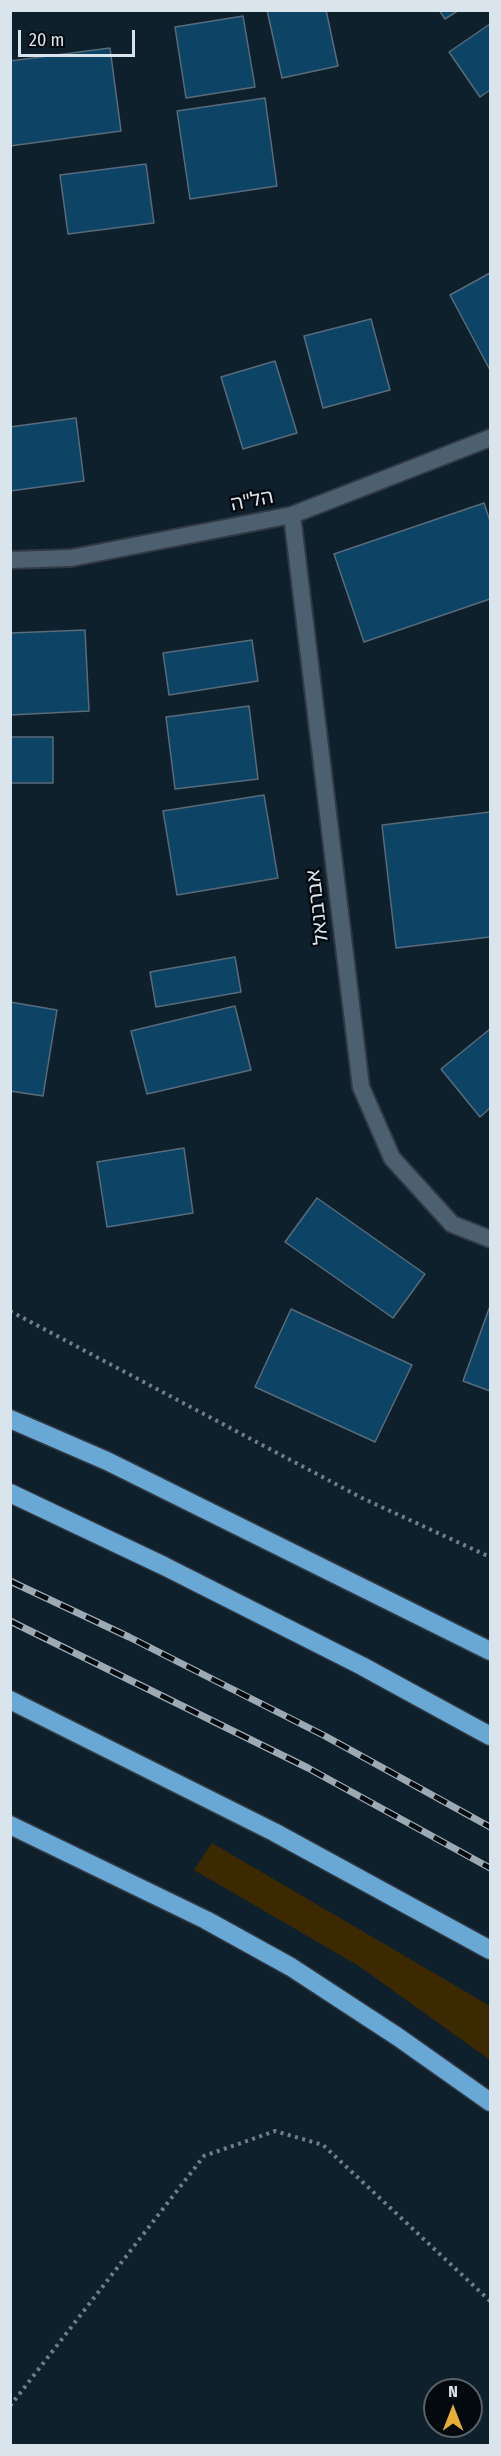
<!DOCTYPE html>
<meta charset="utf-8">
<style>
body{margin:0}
#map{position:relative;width:501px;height:2456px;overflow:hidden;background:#0f202d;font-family:"Fira Sans Condensed",sans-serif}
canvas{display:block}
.frame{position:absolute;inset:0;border:12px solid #d9e4ed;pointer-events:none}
.north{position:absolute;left:423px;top:2378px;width:60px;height:60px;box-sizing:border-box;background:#04090e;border:2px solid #596167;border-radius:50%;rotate:0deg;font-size:16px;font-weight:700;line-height:24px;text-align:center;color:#d9e4ed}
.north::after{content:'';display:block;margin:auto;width:21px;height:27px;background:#e6ad36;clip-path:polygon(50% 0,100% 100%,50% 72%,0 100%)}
.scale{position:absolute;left:18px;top:30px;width:117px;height:27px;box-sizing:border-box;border:3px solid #d9e4ed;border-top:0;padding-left:8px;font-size:18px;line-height:21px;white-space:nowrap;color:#d9e4ed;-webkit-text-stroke:4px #04090e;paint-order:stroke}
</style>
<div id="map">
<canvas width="501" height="2456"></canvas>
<div class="frame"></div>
<div class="north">N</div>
<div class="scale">20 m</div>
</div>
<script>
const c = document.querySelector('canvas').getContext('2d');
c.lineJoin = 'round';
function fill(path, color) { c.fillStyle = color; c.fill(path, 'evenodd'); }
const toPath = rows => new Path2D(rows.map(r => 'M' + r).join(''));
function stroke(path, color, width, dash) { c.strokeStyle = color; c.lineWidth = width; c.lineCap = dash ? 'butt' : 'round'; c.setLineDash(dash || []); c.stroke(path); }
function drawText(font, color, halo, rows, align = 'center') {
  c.font = font + ' "Fira Sans Condensed","Noto Sans Hebrew",sans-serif'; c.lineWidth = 5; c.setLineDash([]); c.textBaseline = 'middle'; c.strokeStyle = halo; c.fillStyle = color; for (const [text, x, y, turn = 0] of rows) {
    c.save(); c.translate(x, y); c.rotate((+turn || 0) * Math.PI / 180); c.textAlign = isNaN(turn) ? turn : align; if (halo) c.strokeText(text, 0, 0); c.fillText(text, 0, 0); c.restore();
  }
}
const green = toPath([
 [212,1843,490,2006,490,2060,359,1966,194,1870]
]);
const building = toPath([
 [267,10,326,10,338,66,282,78,267,10],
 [439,10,459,10,445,19,439,10],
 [243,16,255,87,186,98,175,27,243,16],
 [490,24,490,90,480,97,449,52,490,24],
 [110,48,121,131,10,146,10,61,110,48],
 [265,98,277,186,190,199,177,111,265,98],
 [146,164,154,223,68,234,60,175,146,164],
 [490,273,490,370,450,295,490,273],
 [371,319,390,390,323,408,304,336,371,319],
 [275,361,297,433,243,449,221,377,275,361],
 [76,418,84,481,10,491,10,427,76,418],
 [484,503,490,521,490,599,364,642,334,554,484,503],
 [85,630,89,711,10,715,10,633,85,630],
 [252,640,258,681,169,695,163,653,252,640],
 [249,706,258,779,175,789,166,717,249,706],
 [10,737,53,737,53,783,10,783,10,737],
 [264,795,278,878,177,895,163,811,264,795],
 [490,812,490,937,396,948,382,825,490,812],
 [235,957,241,992,156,1007,150,972,235,957],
 [10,1002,57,1010,43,1096,10,1091,10,1002],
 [235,1006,251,1070,147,1094,131,1031,235,1006],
 [490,1029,490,1108,480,1117,441,1069,490,1029],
 [184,1148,193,1213,107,1227,97,1162,184,1148],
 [317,1198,425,1274,393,1318,285,1242,317,1198],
 [490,1306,490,1391,463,1381,490,1306],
 [291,1309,412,1365,375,1442,255,1387,291,1309]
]);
const path = toPath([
 [10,1311,362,1498,490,1557],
 [10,2406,204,2156,275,2131,323,2145,490,2301]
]);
const minor = toPath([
 [292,515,361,1087,392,1158,452,1224,490,1239],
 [10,560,71,558,292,515,490,438]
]);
const motorway = toPath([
 [10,1419,107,1461,490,1651],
 [10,1493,164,1566,362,1666,490,1736],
 [10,1700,274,1832,490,1950],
 [10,1825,206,1920,291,1967,398,2037,490,2102]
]);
const rail = toPath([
 [10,1581,129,1637,325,1736,490,1827],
 [10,1621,308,1768,490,1868]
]);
const streetNames = [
 ["הל\"ה",252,501,-11],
 ["אברבנאל",318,907,-97]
];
fill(green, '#3d2900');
fill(building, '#0d4466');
stroke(building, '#586b7a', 1.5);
stroke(minor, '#303944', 20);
stroke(motorway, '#303944', 21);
stroke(path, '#707e8a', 4, [3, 4.5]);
stroke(minor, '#4c606f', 16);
stroke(motorway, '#69a7d4', 18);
stroke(rail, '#9daab4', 7);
stroke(rail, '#04090e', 4.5, [14]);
drawText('20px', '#d9e4ed', '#04090e', streetNames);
</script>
